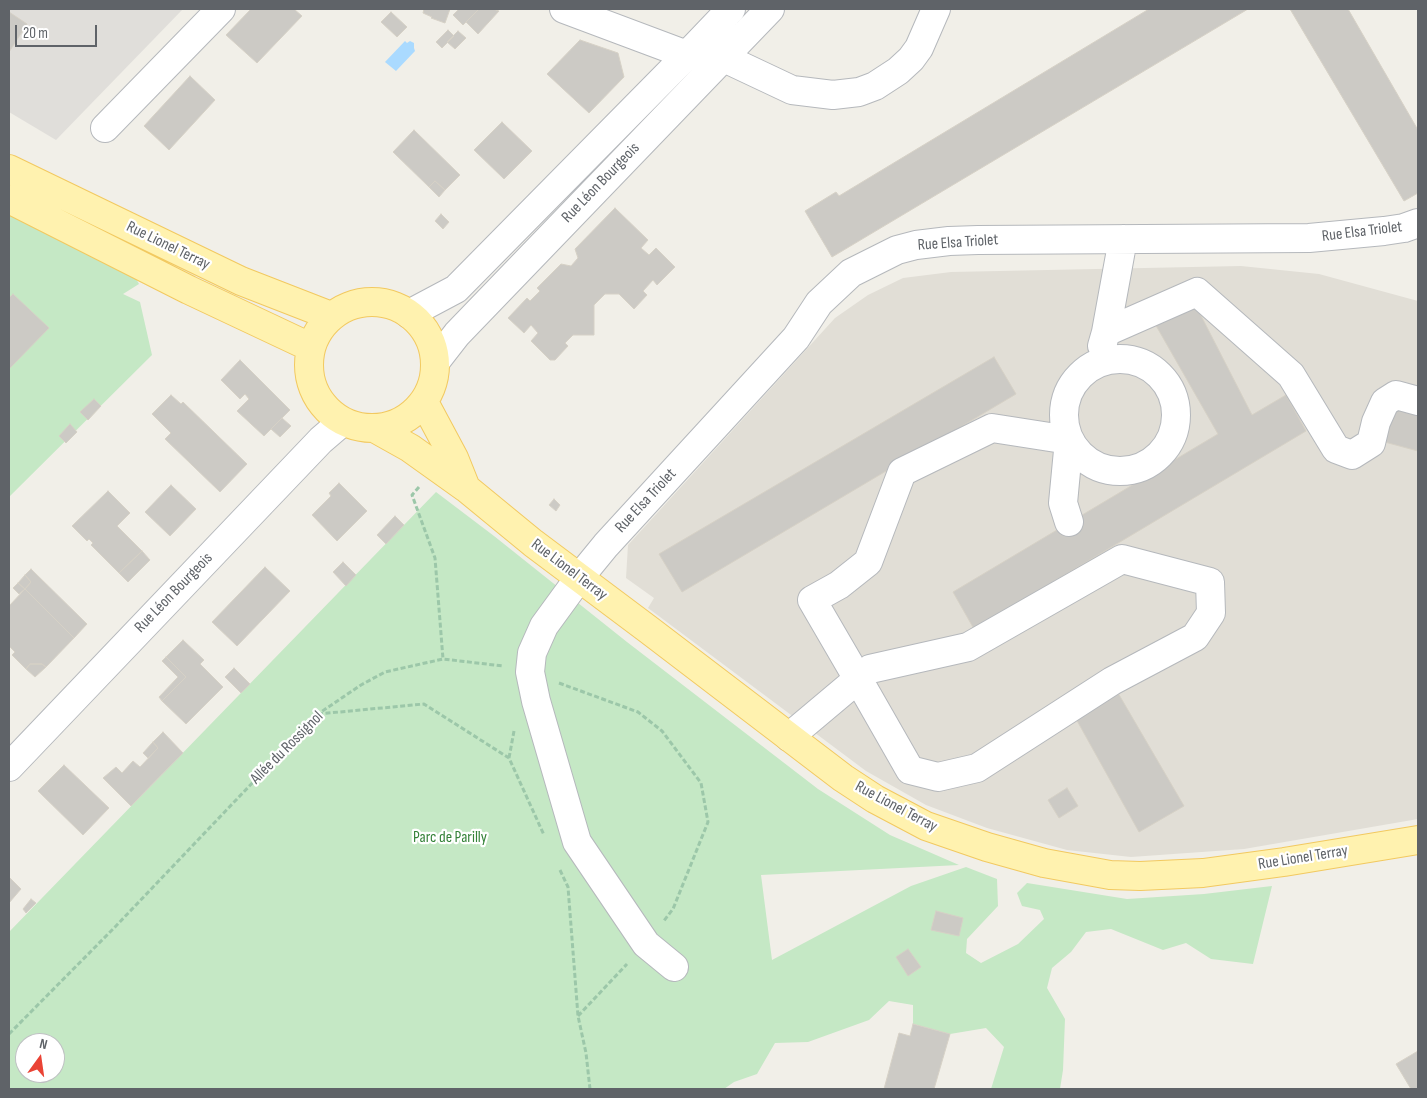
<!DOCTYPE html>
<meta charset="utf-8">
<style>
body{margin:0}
#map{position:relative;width:1427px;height:1098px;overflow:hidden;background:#f1efe8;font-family:"Sofia Sans Condensed",sans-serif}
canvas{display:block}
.frame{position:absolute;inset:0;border:10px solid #5f6368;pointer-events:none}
.north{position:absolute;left:15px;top:1033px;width:50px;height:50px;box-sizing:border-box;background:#fff;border:1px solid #bfc1c3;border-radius:50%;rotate:14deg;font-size:14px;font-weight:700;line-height:20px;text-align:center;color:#5f6368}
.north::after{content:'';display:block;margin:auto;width:18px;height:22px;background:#ea4335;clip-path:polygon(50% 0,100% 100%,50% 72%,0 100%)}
.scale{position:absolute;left:15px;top:25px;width:82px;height:22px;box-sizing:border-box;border:2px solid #5f6368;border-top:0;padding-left:6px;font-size:15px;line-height:18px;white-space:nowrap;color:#5f6368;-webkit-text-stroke:4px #fff;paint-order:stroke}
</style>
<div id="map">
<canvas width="1427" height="1098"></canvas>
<div class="frame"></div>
<div class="north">N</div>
<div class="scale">20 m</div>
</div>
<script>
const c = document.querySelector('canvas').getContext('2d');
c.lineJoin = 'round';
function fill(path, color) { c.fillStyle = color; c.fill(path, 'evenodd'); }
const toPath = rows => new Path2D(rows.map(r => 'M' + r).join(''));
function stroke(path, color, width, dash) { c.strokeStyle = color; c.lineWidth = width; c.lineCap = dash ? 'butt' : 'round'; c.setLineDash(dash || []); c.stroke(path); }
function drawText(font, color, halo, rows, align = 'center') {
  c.font = font + ' "Sofia Sans Condensed",sans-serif'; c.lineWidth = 4.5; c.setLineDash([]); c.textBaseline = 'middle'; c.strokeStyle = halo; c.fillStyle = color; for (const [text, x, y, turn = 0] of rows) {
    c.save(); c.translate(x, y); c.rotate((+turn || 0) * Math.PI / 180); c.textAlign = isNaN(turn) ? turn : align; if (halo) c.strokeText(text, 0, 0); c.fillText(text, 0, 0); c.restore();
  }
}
const industrial = toPath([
 [9,9,183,9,56,140,9,112]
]);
const education = toPath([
 [1241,266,1319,274,1418,301,1418,819,1244,849,1131,857,1067,850,987,828,926,805,866,771,648,608,654,598,626,578,628,545,835,318,868,295,903,278,951,272]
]);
const green = toPath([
 [9,210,130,268,139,284,123,294,140,302,152,355,9,497],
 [436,492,494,536,627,642,818,789,890,835,959,865,761,875,772,960,911,886,966,867,997,879,998,906,967,939,966,953,981,963,1018,944,1044,919,1040,910,1022,906,1017,893,1027,883,1127,899,1204,894,1272,886,1253,964,1211,959,1186,943,1163,950,1111,929,1086,932,1071,952,1052,968,1047,988,1065,1019,1063,1070,1060,1089,991,1089,1004,1047,986,1028,950,1034,913,1024,913,1005,889,1001,869,1020,808,1042,775,1043,757,1074,734,1082,724,1089,9,1089,9,932],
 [25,1043,55,1043,55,1073,25,1073]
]);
const water = toPath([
 [405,41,407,43,410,41,414,43,414,48,415,51,396,71,385,62]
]);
const building = toPath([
 [251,9,294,9,302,16,257,63,226,35,251,9],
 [424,9,450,9,445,23,431,18,432,17,423,13,424,9],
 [459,9,479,9,463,25,453,15,459,9],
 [479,9,493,9,499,11,478,34,466,22,479,9],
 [1149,9,1248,9,832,257,805,211,836,192,839,196,1149,9],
 [1290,9,1348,9,1418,130,1418,193,1404,201,1290,9],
 [9,12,27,24,9,52,9,12],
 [391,12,407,27,397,37,381,22,391,12],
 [448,30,454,36,442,48,436,42,448,30],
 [458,31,466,38,455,49,447,42,458,31],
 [580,40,618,53,624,77,589,113,547,74,580,40],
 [190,76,215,100,169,150,144,126,190,76],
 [502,122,532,151,504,179,474,150,502,122],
 [414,130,460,175,445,190,435,181,429,187,393,152,414,130],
 [435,181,445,190,439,197,429,187,435,181],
 [615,208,648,240,641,248,649,255,656,248,675,267,657,285,653,280,643,291,647,295,634,309,619,294,605,294,594,305,594,335,573,335,565,343,568,346,555,360,550,360,531,341,538,333,531,325,524,333,508,318,527,298,530,301,540,291,537,288,561,264,571,266,578,258,575,249,615,208],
 [441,214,449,222,443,229,435,221,441,214],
 [13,294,49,328,9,369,9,298,13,294],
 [1194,302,1252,415,1286,395,1306,431,974,629,953,592,1218,434,1154,322,1194,302],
 [994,357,1016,394,682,592,659,554,994,357],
 [240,360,290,410,264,436,237,411,249,399,245,394,240,399,221,380,240,360],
 [171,395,181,404,183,402,247,464,220,492,165,439,171,433,152,414,171,395],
 [94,399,101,406,88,420,80,412,94,399],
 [1391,403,1418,410,1418,451,1381,441,1391,403],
 [282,418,291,426,280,437,271,429,282,418],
 [70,424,77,432,66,443,59,436,70,424],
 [339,483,367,511,337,541,312,515,331,496,329,493,339,483],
 [171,485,196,509,170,536,145,512,171,485],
 [108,491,130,513,117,526,142,551,119,573,91,545,93,543,89,539,87,541,72,526,108,491],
 [554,499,560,505,556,511,549,505,554,499],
 [395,516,404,525,386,544,377,535,395,516],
 [142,551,150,560,128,582,119,573,142,551],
 [343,562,356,575,346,586,333,572,343,562],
 [265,567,290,591,237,646,212,622,265,567],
 [31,569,87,624,74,638,25,589,31,582,25,575,31,569],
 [25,575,31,582,25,589,18,583,25,575],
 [18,583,25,589,19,594,13,588,18,583],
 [25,589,74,638,46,667,42,664,30,664,26,669,12,655,15,652,9,646,9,606,25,589],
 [183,640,204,660,200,664,223,687,186,724,162,701,186,677,166,657,183,640],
 [166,657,186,677,162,701,159,697,178,677,162,661,166,657],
 [30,664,42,664,46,667,35,677,26,669,30,664],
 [234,668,250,684,241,693,225,677,234,668],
 [1118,693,1184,806,1139,832,1075,717,1118,693],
 [163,732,183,753,131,806,103,778,116,767,122,773,133,761,140,767,158,748,153,742,163,732],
 [153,742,158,748,148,758,143,753,153,742],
 [64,765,109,808,83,835,38,791,64,765],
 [1067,788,1078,806,1059,818,1048,800,1067,788],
 [9,877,21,889,9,903,9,877],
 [31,899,36,903,26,913,23,909,31,899],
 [936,911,963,918,959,936,931,930,936,911],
 [908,949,921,967,908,976,896,957,908,949],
 [913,1024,950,1034,934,1089,884,1089,899,1033,910,1036,913,1024],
 [1418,1051,1418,1089,1411,1089,1396,1064,1418,1051]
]);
const path = toPath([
 [419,487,412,495,435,558,443,659],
 [559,683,638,712,662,731,701,783,708,822,673,909,663,922],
 [318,714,424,704,509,758,544,835],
 [509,758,514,731],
 [560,870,568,887,578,1016,586,1053,590,1089],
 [578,1016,627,964],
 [9,1034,115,927,318,714,361,685,385,672,443,659,503,666]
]);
const minor = toPath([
 [564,9,687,55,722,57,792,90,833,95,859,92,875,86,898,71,911,59,919,48,936,9],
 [105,128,221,9],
 [409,314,456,289,687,55,731,9],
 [1106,332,1197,292,1291,375,1336,449,1352,455,1371,443,1376,422,1385,402,1396,395,1418,401],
 [1102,346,1106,332,1123,239],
 '1064 415a56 56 0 1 1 112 0a56 56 0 1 1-112 0Z',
 [436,361,457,334,770,9],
 [789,737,858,679,870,669,968,647,1122,559,1210,582,1211,613,1195,637,1112,681,977,768,938,777,910,770,858,679,812,600,839,585,868,562,902,472,992,428,1069,440,1063,503,1069,522],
 [9,767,321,440,342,422],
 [674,967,646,944,577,842,536,701,530,672,532,653,544,626,579,578,606,545,796,338,819,303,851,273,897,250,916,245,949,241,978,240,1309,238,1384,231,1404,228,1418,223]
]);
const major = toPath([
 [9,169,241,281,331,316],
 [9,199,189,290,310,347],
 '309 365a63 63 0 1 1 126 0a63 63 0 1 1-126 0Z',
 [424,402,454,458,466,488],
 [376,429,410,448,466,488,533,543,649,630,843,778,875,799,926,826,987,847,1044,863,1110,875,1140,876,1203,873,1284,862,1418,840]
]);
const streetNames = [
 ["Rue Léon Bourgeois",601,183,-46],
 ["Rue Elsa Triolet",1362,232,-7],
 ["Rue Elsa Triolet",958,243,-4],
 ["Rue Lionel Terray",168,246,26],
 ["Rue Elsa Triolet",646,501,-47],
 ["Rue Lionel Terray",569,570,37],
 ["Rue Léon Bourgeois",174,593,-46],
 ["Allée du Rossignol",287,748,-45],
 ["Rue Lionel Terray",896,807,28],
 ["Rue Lionel Terray",1303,858,-9]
];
const parkNames = [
 ["Parc de Parilly",450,838]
];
fill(industrial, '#e0deda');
fill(education, '#e1ded6');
fill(green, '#c5e8c5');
fill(water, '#aadaff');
fill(building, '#cccac5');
stroke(building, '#d6d1c6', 1);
stroke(minor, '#b5b8bc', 30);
stroke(major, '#f2c960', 30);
stroke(path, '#9cc7a9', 3, [5, 2.5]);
stroke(minor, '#fff', 28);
stroke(major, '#fff2af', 28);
drawText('16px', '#5f6368', '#fff', streetNames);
drawText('16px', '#348238', '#fff', parkNames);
</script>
